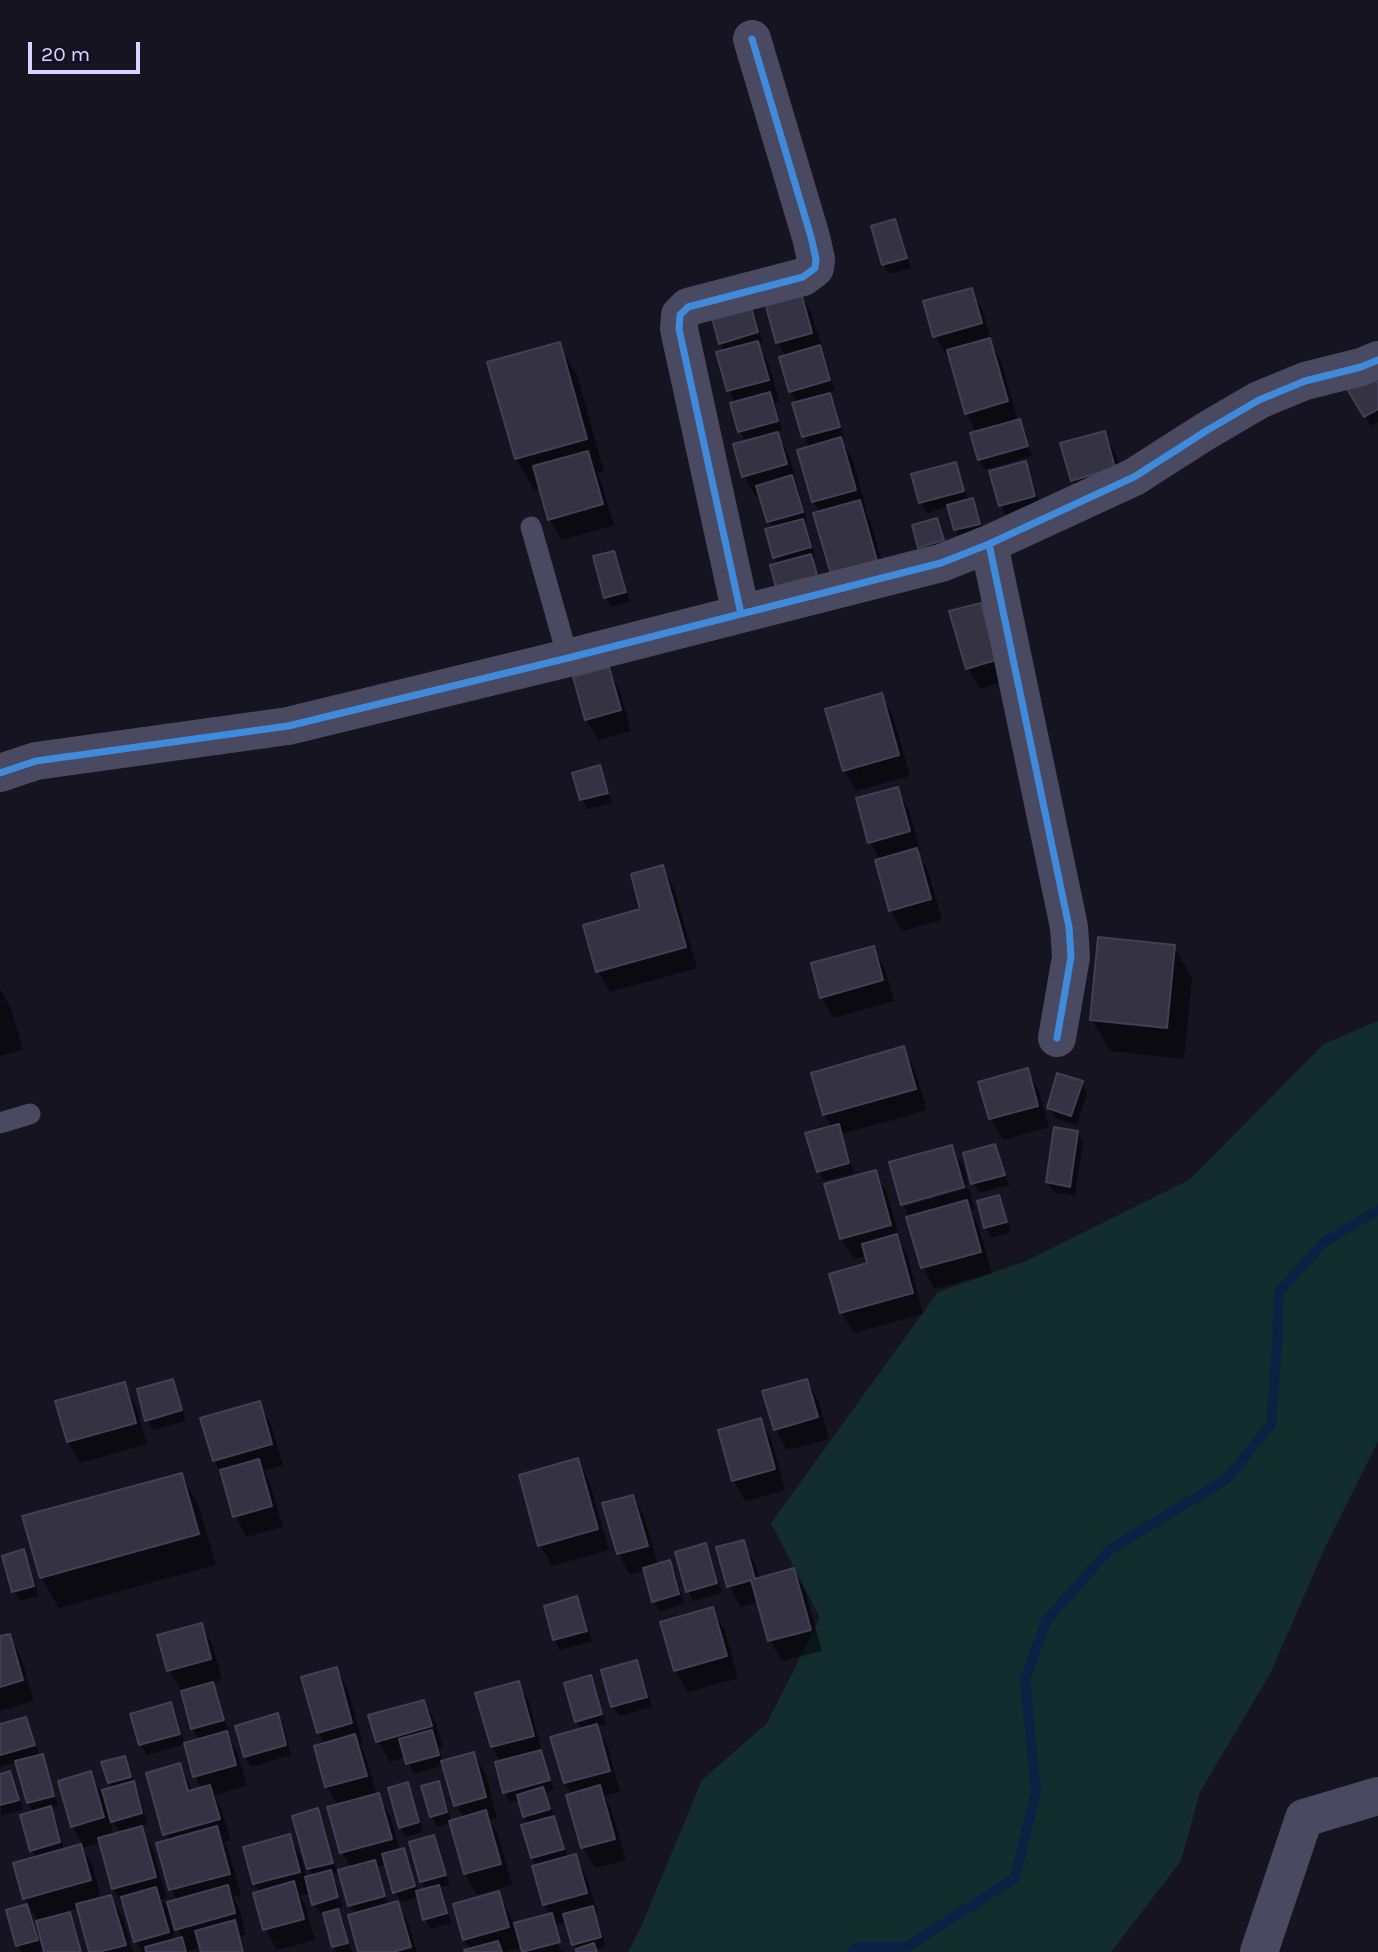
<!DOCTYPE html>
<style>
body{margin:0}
#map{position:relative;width:1378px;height:1952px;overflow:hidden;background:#161421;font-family:Karla,sans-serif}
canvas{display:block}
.scale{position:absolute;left:28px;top:42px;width:112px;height:32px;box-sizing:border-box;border:4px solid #d9d4ff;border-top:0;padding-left:9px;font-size:21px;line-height:24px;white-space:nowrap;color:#d9d4ff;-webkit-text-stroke:5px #130f26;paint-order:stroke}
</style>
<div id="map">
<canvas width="1378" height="1952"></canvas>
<div class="scale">20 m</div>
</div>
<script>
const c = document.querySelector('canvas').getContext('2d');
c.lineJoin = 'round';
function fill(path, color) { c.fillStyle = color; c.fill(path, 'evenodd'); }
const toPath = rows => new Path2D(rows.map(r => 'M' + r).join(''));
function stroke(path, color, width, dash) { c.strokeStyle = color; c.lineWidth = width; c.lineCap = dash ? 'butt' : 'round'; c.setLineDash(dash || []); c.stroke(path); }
const green = toPath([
 [1378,1021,1378,1441,1328,1541,1270,1674,1200,1792,1181,1861,1111,1952,628,1952,641,1927,702,1780,767,1723,820,1618,771,1523,938,1292,1026,1261,1189,1180,1324,1044]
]);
const shadow = toPath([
 [894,221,900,231,911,268,889,274,883,264],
 [971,290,983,311,992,345,1001,361,1018,421,1025,431,1032,456,985,470,979,460,977,433,966,413,950,357,947,357,935,336],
 [799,291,811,312,825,357,835,390,828,392,835,405,844,437,840,438,853,461,867,511,865,511,871,523,890,589,820,513,813,501,810,448,804,437,794,404,797,403,790,391,786,357,778,343,766,300],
 [753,308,763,342,757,344,769,364,779,401,775,403,782,431,777,433,789,455,807,522,804,523,808,531,815,557,812,558,816,566,825,598,779,565,774,557,773,529,768,521,761,496,756,497,744,476,746,442,740,431,736,403,729,391,718,354,725,352,720,343],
 [559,344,577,375,604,471,598,473,614,525,562,540,549,519,541,488,534,490,516,459,489,363],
 [1346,384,1378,387,1378,422,1371,426],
 [1104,433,1116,454,1126,489,1084,501,1072,480],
 [1025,463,1031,473,1040,506,1006,515,1000,505],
 [955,464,960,474,968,501,972,500,978,510,984,534,962,540,956,530,949,506,927,513,921,503,913,476],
 [936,520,942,530,948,551,926,557,920,547],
 [613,553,619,563,630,602,611,607,605,597],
 [980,605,992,626,1007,681,980,689,968,668],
 [608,669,620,691,631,731,598,740,586,719],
 [881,695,893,716,910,776,856,791,844,770],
 [599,767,605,777,612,803,587,809,582,799],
 [897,789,909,810,921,852,917,853,928,871,942,920,902,931,890,910,880,860,870,842],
 [662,867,674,888,697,968,610,992,598,971,642,910],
 [1174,947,1192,978,1184,1059,1110,1051,1092,1020],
 [873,948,885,969,894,1001,833,1018,821,997],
 [0,989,11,1008,23,1050,0,1056],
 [903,1049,915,1070,927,1110,842,1134,854,1173,824,1181,818,1171,832,1127,824,1114],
 [1027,1070,1039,1091,1049,1127,1003,1140,991,1119,981,1083],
 [1081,1083,1087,1093,1077,1125,1055,1118,1049,1108],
 [1077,1132,1083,1142,1075,1196,1053,1192,1048,1182],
 [995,1146,1000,1156,1009,1185,979,1193,973,1183],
 [951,1147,964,1168,968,1184,905,1202,905,1206,969,1188,975,1209,970,1210,978,1224,992,1273,935,1289,923,1268,908,1218,910,1218,903,1204],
 [875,1172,887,1193,902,1246,908,1257,923,1314,854,1333,841,1312,870,1265,867,1256,854,1259,841,1238],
 [999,1197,1004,1207,1011,1232,991,1238,986,1228,979,1203],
 [172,1381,178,1391,186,1421,153,1430,147,1420],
 [807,1381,819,1402,829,1439,787,1450,775,1429],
 [124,1384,136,1406,147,1444,80,1463,68,1441],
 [259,1403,271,1424,283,1465,264,1471,270,1482,283,1527,247,1537,235,1516,224,1478,214,1460],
 [760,1420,772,1441,785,1490,746,1501,733,1480],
 [577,1460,589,1481,609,1550,552,1566,540,1545],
 [181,1475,199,1506,216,1565,59,1608,41,1577],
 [633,1497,645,1518,658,1565,669,1562,675,1572,684,1604,660,1611,654,1601,645,1570,630,1575,618,1553],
 [743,1542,755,1563,760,1579,793,1570,805,1591,822,1651,782,1661,770,1640,759,1602,741,1607,729,1586],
 [705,1545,711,1555,722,1593,693,1601,688,1591],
 [23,1551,29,1561,38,1596,20,1601,14,1591],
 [576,1598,582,1608,592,1641,560,1650,555,1640,546,1607],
 [712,1609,725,1631,738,1678,688,1692,675,1671,662,1623],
 [201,1625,213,1646,222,1680,211,1683,218,1694,228,1730,225,1731,238,1754,247,1786,214,1795,221,1808,231,1841,224,1842,228,1849,241,1895,233,1897,239,1908,246,1934,241,1936,245,1952,203,1952,202,1947,188,1951,188,1952,142,1952,135,1941,126,1910,113,1889,101,1843,82,1848,93,1867,101,1899,111,1897,123,1918,133,1952,91,1952,79,1908,67,1911,75,1924,82,1952,46,1952,45,1949,35,1952,21,1952,17,1945,8,1911,29,1906,25,1899,15,1864,36,1858,32,1850,34,1813,28,1803,17,1762,0,1767,0,1726,26,1719,31,1729,40,1756,42,1756,47,1766,58,1806,50,1808,56,1819,64,1851,83,1845,72,1826,91,1774,101,1792,113,1789,109,1783,124,1758,130,1768,135,1786,139,1793,147,1823,139,1826,153,1849,167,1898,162,1900,168,1910,176,1941,182,1939,177,1929,177,1901,171,1890,158,1845,169,1841,165,1834,180,1765,193,1792,202,1789,195,1776,200,1740,193,1729,182,1691,169,1670],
 [110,1819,111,1819,120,1834,114,1836],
 [31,1911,32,1911,39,1922,43,1942,40,1943],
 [9,1636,21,1657,34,1701,0,1711,0,1638],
 [636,1662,642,1672,652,1707,619,1716,613,1706],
 [336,1669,348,1690,363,1744,360,1745,366,1757,377,1795,390,1816,400,1850,403,1850,409,1860,418,1892,426,1890,421,1881,434,1837,439,1847,450,1885,439,1888,444,1897,451,1923,431,1929,425,1919,419,1897,401,1902,395,1892,387,1864,377,1867,389,1906,397,1903,409,1924,417,1952,359,1952,356,1915,350,1905,341,1872,331,1874,336,1882,343,1907,336,1909,343,1921,352,1952,337,1952,333,1946,324,1913,320,1914,314,1904,311,1893,300,1896,305,1904,315,1940,277,1950,265,1929,260,1893,255,1883,289,1836,301,1857,307,1879,314,1877,309,1869,317,1811,323,1821,337,1872,351,1868,342,1852,338,1806,327,1787,316,1747,325,1744,318,1732],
 [590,1677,596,1687,606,1724,596,1727,608,1747,620,1792,604,1796,611,1809,626,1860,595,1868,583,1847,572,1795,565,1783,582,1730,576,1721],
 [518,1683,530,1704,543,1757,554,1790,545,1793,559,1828,568,1858,575,1856,587,1877,598,1914,596,1914,606,1947,596,1950,597,1952,578,1952,574,1944,567,1922,553,1926,560,1951,564,1950,564,1952,524,1952,523,1947,505,1952,466,1952,471,1950,464,1939,498,1894,510,1915,513,1925,550,1915,544,1904,537,1866,532,1857,528,1823,524,1816,520,1800,510,1802,505,1792,501,1762,492,1747],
 [424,1702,436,1723,443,1747,439,1748,443,1762,474,1754,486,1775,497,1818,490,1820,498,1834,512,1885,477,1895,465,1874,451,1823,437,1827,432,1817,423,1787,438,1783,443,1793,452,1822,464,1818,456,1805,444,1765,414,1774,406,1757,390,1762,378,1741],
 [170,1704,176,1714,185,1744,147,1755,141,1745,133,1715],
 [277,1715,283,1725,291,1755,251,1767,245,1757],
 [9,1773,15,1783,23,1810,1,1816,0,1776],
 [407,1784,413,1795,423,1832,406,1837,400,1827]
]);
const stream = toPath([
 [851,1952,857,1947,907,1947,1015,1878,1036,1792,1025,1680,1046,1621,1109,1550,1227,1479,1271,1424,1277,1346,1279,1292,1323,1243,1378,1210]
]);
const building = toPath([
 [895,219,907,258,882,265,871,226,895,219],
 [972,288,982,323,933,337,923,301,972,288],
 [800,289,812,333,776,343,764,299,800,289],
 [748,296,758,332,719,344,709,307,748,296],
 [990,338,1008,401,965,414,947,350,990,338],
 [758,341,769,380,727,391,716,352,758,341],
 [560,342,587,439,515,459,487,362,560,342],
 [820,345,830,380,789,392,779,357,820,345],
 [1369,369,1378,384,1378,409,1364,417,1344,384,1369,369],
 [770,392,778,421,738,432,730,403,770,392],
 [830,393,840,427,802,437,792,403,830,393],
 [1020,419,1028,446,978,460,970,433,1020,419],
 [1105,431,1115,468,1071,481,1060,443,1105,431],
 [778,432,787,464,742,477,733,444,778,432],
 [841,437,856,490,812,502,797,450,841,437],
 [588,451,603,504,548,520,533,466,588,451],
 [1026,461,1035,496,999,506,989,471,1026,461],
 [956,462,964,491,919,503,911,474,956,462],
 [792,475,803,512,767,522,756,486,792,475],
 [973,498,980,524,954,530,947,505,973,498],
 [860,500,879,568,833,581,813,513,860,500],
 [937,518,944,540,918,548,912,525,937,518],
 [803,519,811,547,773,558,765,529,803,519],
 [614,551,626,592,604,598,593,556,614,551],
 [811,554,821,588,779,599,770,565,811,554],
 [981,603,996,660,966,669,949,611,981,603],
 [609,667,621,710,585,720,573,677,609,667],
 [882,693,899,755,843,771,825,709,882,693],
 [600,765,608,793,580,800,572,773,600,765],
 [898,787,910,831,868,843,856,798,898,787],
 [917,848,931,899,889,911,875,860,917,848],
 [663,865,686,947,596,972,583,925,640,909,631,874,663,865],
 [1098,937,1175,945,1167,1028,1090,1020,1098,937],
 [874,946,883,980,820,998,811,963,874,946],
 [904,1046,916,1089,823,1115,811,1073,904,1046],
 [1028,1068,1038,1106,989,1119,978,1082,1028,1068],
 [1057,1073,1083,1081,1071,1116,1047,1108,1057,1073],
 [839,1124,849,1163,817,1172,805,1133,839,1124],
 [1054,1127,1078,1131,1070,1187,1046,1182,1054,1127],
 [995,1144,1005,1175,971,1184,963,1153,995,1144],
 [952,1145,964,1187,901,1205,889,1162,952,1145],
 [876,1170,891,1225,840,1239,824,1184,876,1170],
 [999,1195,1007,1222,984,1228,977,1201,999,1195],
 [967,1200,981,1252,921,1268,906,1217,967,1200],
 [897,1234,913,1293,840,1313,829,1274,867,1263,862,1244,897,1234],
 [173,1379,182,1410,145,1421,137,1389,173,1379],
 [807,1379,818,1417,774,1430,762,1391,807,1379],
 [125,1382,136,1423,67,1442,55,1401,125,1382],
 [260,1401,272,1444,213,1461,200,1418,260,1401],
 [761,1418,775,1469,732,1481,718,1430,761,1418],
 [578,1458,598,1529,538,1546,519,1475,578,1458],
 [259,1459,272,1506,233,1517,220,1470,259,1459],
 [182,1473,199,1534,40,1578,22,1516,182,1473],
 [633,1495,648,1546,617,1554,602,1503,633,1495],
 [744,1540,755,1579,794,1568,811,1630,768,1641,751,1580,727,1587,716,1547,744,1540],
 [706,1543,717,1583,686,1592,675,1552,706,1543],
 [24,1549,34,1586,12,1592,2,1556,24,1549],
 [670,1560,679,1594,652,1602,643,1568,670,1560],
 [577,1596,587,1631,553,1640,544,1606,577,1596],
 [713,1607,727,1656,674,1671,660,1622,713,1607],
 [202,1623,211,1659,167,1671,157,1635,202,1623],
 [10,1634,23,1680,0,1687,0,1636,10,1634],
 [637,1660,647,1697,611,1707,601,1670,637,1660],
 [337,1667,352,1723,317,1733,301,1677,337,1667],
 [591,1675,602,1714,575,1722,564,1683,591,1675],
 [519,1681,534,1736,491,1747,475,1693,519,1681],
 [213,1682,224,1720,191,1729,181,1691,213,1682],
 [424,1700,432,1726,376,1742,368,1715,424,1700],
 [171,1702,180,1734,139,1745,130,1714,171,1702],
 [278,1713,286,1745,244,1757,235,1726,278,1713],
 [26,1717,35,1745,0,1755,0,1724,26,1717],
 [597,1724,610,1771,564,1783,550,1737,597,1724],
 [432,1730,439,1755,406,1764,399,1739,432,1730],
 [227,1731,236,1765,193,1777,184,1743,227,1731],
 [355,1734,367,1776,325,1787,314,1746,355,1734],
 [541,1750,550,1780,503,1793,495,1762,541,1750],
 [474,1752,486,1797,454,1806,441,1761,474,1752],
 [43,1754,54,1796,27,1803,15,1761,43,1754],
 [125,1756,131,1777,108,1783,101,1762,125,1756],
 [180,1763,188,1791,210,1785,220,1819,163,1835,146,1773,180,1763],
 [10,1771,19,1800,0,1805,0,1774,10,1771],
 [91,1771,104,1817,71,1827,58,1781,91,1771],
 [134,1781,142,1813,111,1822,102,1790,134,1781],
 [439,1781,447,1812,430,1817,421,1786,439,1781],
 [408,1782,419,1822,399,1828,388,1788,408,1782],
 [600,1785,615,1839,581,1848,566,1795,600,1785],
 [543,1787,550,1809,523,1817,517,1795,543,1787],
 [379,1793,392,1839,340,1853,327,1807,379,1793],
 [51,1806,60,1842,30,1851,20,1815,51,1806],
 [318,1808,333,1863,307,1869,292,1816,318,1808],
 [486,1810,501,1864,464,1874,449,1821,486,1810],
 [554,1816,564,1849,531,1858,521,1825,554,1816],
 [142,1826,156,1877,112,1889,98,1838,142,1826],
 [217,1826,230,1874,169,1890,156,1843,217,1826],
 [290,1834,300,1872,253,1884,243,1847,290,1834],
 [434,1835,446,1875,420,1882,409,1842,434,1835],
 [81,1844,91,1880,23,1899,13,1863,81,1844],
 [404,1848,415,1886,393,1893,382,1854,404,1848],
 [576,1854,587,1893,543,1905,532,1866,576,1854],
 [375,1860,385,1896,348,1906,338,1870,375,1860],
 [331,1870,338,1897,312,1905,305,1877,331,1870],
 [294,1881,304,1919,263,1930,253,1893,294,1881],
 [228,1885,235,1913,175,1930,167,1902,228,1885],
 [439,1885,447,1913,423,1920,416,1891,439,1885],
 [156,1887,169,1932,134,1942,121,1897,156,1887],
 [499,1891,509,1927,463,1940,453,1904,499,1891],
 [111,1895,126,1945,99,1952,89,1952,76,1904,111,1895],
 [398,1901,411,1947,393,1952,358,1952,348,1915,398,1901],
 [27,1904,38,1940,16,1946,6,1910,27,1904],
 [593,1906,601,1937,572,1945,563,1914,593,1906],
 [338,1909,348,1943,332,1947,323,1913,338,1909],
 [70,1912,81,1952,44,1952,36,1921,70,1912],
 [552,1913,560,1942,522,1952,514,1923,552,1913],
 [235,1920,243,1952,201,1952,195,1931,235,1920],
 [182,1937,186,1952,146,1952,145,1947,182,1937],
 [498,1941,502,1952,465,1952,464,1950,498,1941],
 [594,1943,597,1952,576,1952,576,1949,594,1943]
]);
const lane = toPath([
 [531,527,568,658],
 [0,1123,30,1114]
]);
const street = toPath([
 [989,544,1069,927,1071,957,1057,1038],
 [741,614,679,329,680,315,688,307,803,277,815,268,816,259,811,237,752,39],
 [0,773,36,761,288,726,568,658,941,563,989,544,1134,477,1206,431,1259,400,1305,381,1361,367,1378,360],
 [1259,1952,1304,1818,1378,1796]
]);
const cycleway = toPath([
 [989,544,1069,927,1071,957,1057,1038],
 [741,614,679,329,680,315,688,307,803,277,815,268,816,259,811,237,752,39],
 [0,773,36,761,288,726,568,658,941,563,989,544,1134,477,1206,431,1259,400,1305,381,1361,367,1378,360]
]);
fill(green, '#132c2d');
fill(shadow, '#0007');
stroke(stream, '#0d2144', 10);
fill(building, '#343243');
stroke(building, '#433f54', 2);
stroke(lane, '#4a4962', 21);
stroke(street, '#4a4962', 38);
stroke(cycleway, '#408adc', 7);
</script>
